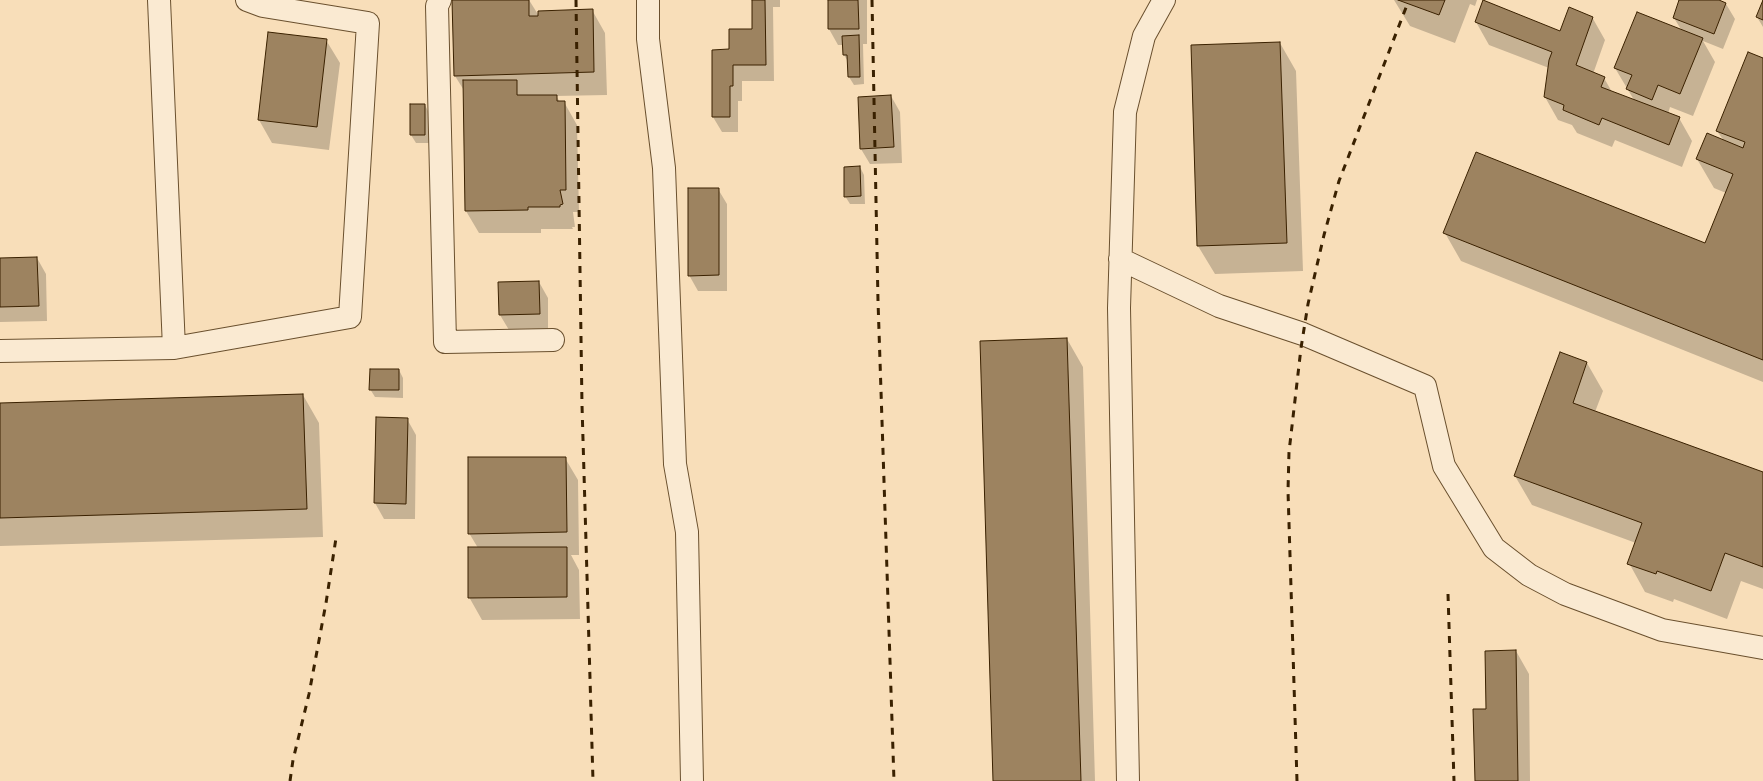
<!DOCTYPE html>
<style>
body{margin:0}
canvas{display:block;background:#f8deb9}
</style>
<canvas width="1763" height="781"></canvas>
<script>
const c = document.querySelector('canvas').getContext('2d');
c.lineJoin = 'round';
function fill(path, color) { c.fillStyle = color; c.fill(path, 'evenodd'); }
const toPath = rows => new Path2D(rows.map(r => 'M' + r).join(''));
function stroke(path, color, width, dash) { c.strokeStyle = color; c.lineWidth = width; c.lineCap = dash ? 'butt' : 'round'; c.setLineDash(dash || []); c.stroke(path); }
const shadow = toPath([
 [453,0,529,0,539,16,592,10,605,33,607,95,556,96,560,102,564,102,577,125,579,212,573,212,575,227,572,227,573,229,541,229,541,233,479,233,466,211,465,92,455,76],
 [752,0,780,0,780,7,773,7,774,81,742,81,742,101,738,101,738,132,722,132,713,117,730,50,753,30],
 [829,0,867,0,867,44,863,44,864,84,854,85,849,77,849,63,844,55,844,45,838,45,829,29],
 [1394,0,1477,0,1475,6,1470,4,1455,43,1410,26],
 [1681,0,1716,0,1726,4,1735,19,1723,49,1703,41,1715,62,1693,116,1670,107,1668,114,1679,118,1692,141,1682,167,1615,140,1612,147,1577,133,1572,125,1558,120,1545,97,1549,68,1489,45,1476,22,1560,33,1592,17,1605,40,1593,74,1604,78,1612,92,1634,100,1615,68,1682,31,1674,18],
 [1763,2,1763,27,1757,17],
 [326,40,340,63,329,150,272,143,259,120],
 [1280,43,1296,71,1303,271,1215,274,1198,246],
 [1763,59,1763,382,1461,261,1445,233,1705,244,1726,193,1714,188,1697,159,1724,141,1717,131],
 [891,96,900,112,902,163,870,164,861,149],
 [411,105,425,105,429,113,429,143,416,143,411,135],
 [860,167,864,175,865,204,850,204,845,196],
 [718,189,727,204,727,291,698,291,689,275],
 [37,258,46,274,47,321,0,322,0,259],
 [539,282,548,298,548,329,509,330,500,315],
 [1067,339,1083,367,1095,781,994,781],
 [1587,363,1603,391,1595,412,1763,473,1763,589,1741,581,1727,619,1674,599,1673,602,1645,592,1629,563,1636,543,1532,505,1515,476],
 [399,370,403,378,403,398,375,397,370,389],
 [303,395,319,423,323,537,0,546,0,404],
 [407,419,416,435,415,519,384,519,375,503],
 [565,458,578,480,579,555,571,555,579,570,580,619,482,620,469,597,478,548,469,533],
 [1516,651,1529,674,1530,781,1476,781,1487,710]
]);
const building = toPath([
 [452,0,529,0,529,16,538,16,538,11,593,9,594,72,454,76,452,0],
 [752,0,765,0,766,65,733,65,733,86,730,86,730,117,712,117,712,50,729,49,729,29,752,29,752,0],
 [828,0,858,0,859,29,828,29,828,0],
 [1398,0,1445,0,1439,15,1398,0],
 [1483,0,1560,31,1569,7,1593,17,1576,65,1605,77,1601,87,1680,117,1669,145,1602,118,1599,125,1563,110,1564,105,1544,97,1549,60,1552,52,1475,22,1483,0],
 [1679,0,1719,0,1726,3,1714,34,1673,18,1679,0],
 [1763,0,1763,20,1756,17,1763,0],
 [1637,12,1703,38,1680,94,1658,85,1652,100,1626,89,1632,75,1614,68,1637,12],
 [268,32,327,39,317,127,258,120,268,32],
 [859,35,860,77,848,77,847,55,843,55,842,36,859,35],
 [1280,42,1287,243,1197,246,1191,45,1280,42],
 [1748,52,1763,58,1763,360,1443,233,1476,152,1705,243,1733,174,1696,159,1707,133,1743,148,1745,142,1716,131,1748,52],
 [463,80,517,80,517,95,557,95,557,101,565,101,566,190,560,190,563,204,560,205,560,207,528,207,528,210,465,211,463,80],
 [891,95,894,147,860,149,858,97,891,95],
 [410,104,425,104,425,135,410,135,410,104],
 [860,166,861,196,844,197,844,167,860,166],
 [688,188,719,188,719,275,688,276,688,188],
 [37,257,39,306,0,307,0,258,37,257],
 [539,281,540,314,499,315,498,282,539,281],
 [1067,338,1081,781,993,781,980,341,1067,338],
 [1560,352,1587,362,1573,403,1763,472,1763,567,1725,553,1711,591,1657,571,1656,574,1627,564,1642,523,1514,476,1560,352],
 [370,369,399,369,399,390,369,390,370,369],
 [303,394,307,509,0,518,0,403,303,394],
 [376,417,408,418,406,504,374,503,376,417],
 [468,457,566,457,567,532,468,534,468,457],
 [468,547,567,547,567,597,468,598,468,547],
 [1516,650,1518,781,1475,781,1473,709,1486,709,1485,651,1516,650]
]);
const minor = toPath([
 [440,0,437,6,445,342,553,340],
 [648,0,648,39,664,168,675,464,687,532,692,781],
 [1120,259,1219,306,1303,334,1425,386,1444,466,1494,548,1529,575,1565,594,1662,630,1763,648],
 [174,348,350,317,368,23,263,6,247,0],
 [0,351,174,348,159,0],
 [1128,781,1119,308,1125,112,1144,36,1164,0]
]);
const rail = toPath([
 [576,0,582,405,593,781],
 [872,0,878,301,894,781],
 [1448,594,1454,781],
 [290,781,293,760,309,694,326,603,336,538],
 [1297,781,1288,491,1289,452,1301,348,1308,304,1324,235,1339,181,1407,5]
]);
fill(shadow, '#0003');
fill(building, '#9d8360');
stroke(building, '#3a2100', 1);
stroke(minor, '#6a502e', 24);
stroke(minor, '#faead2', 22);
stroke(rail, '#3a2100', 3, [7, 7]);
</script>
